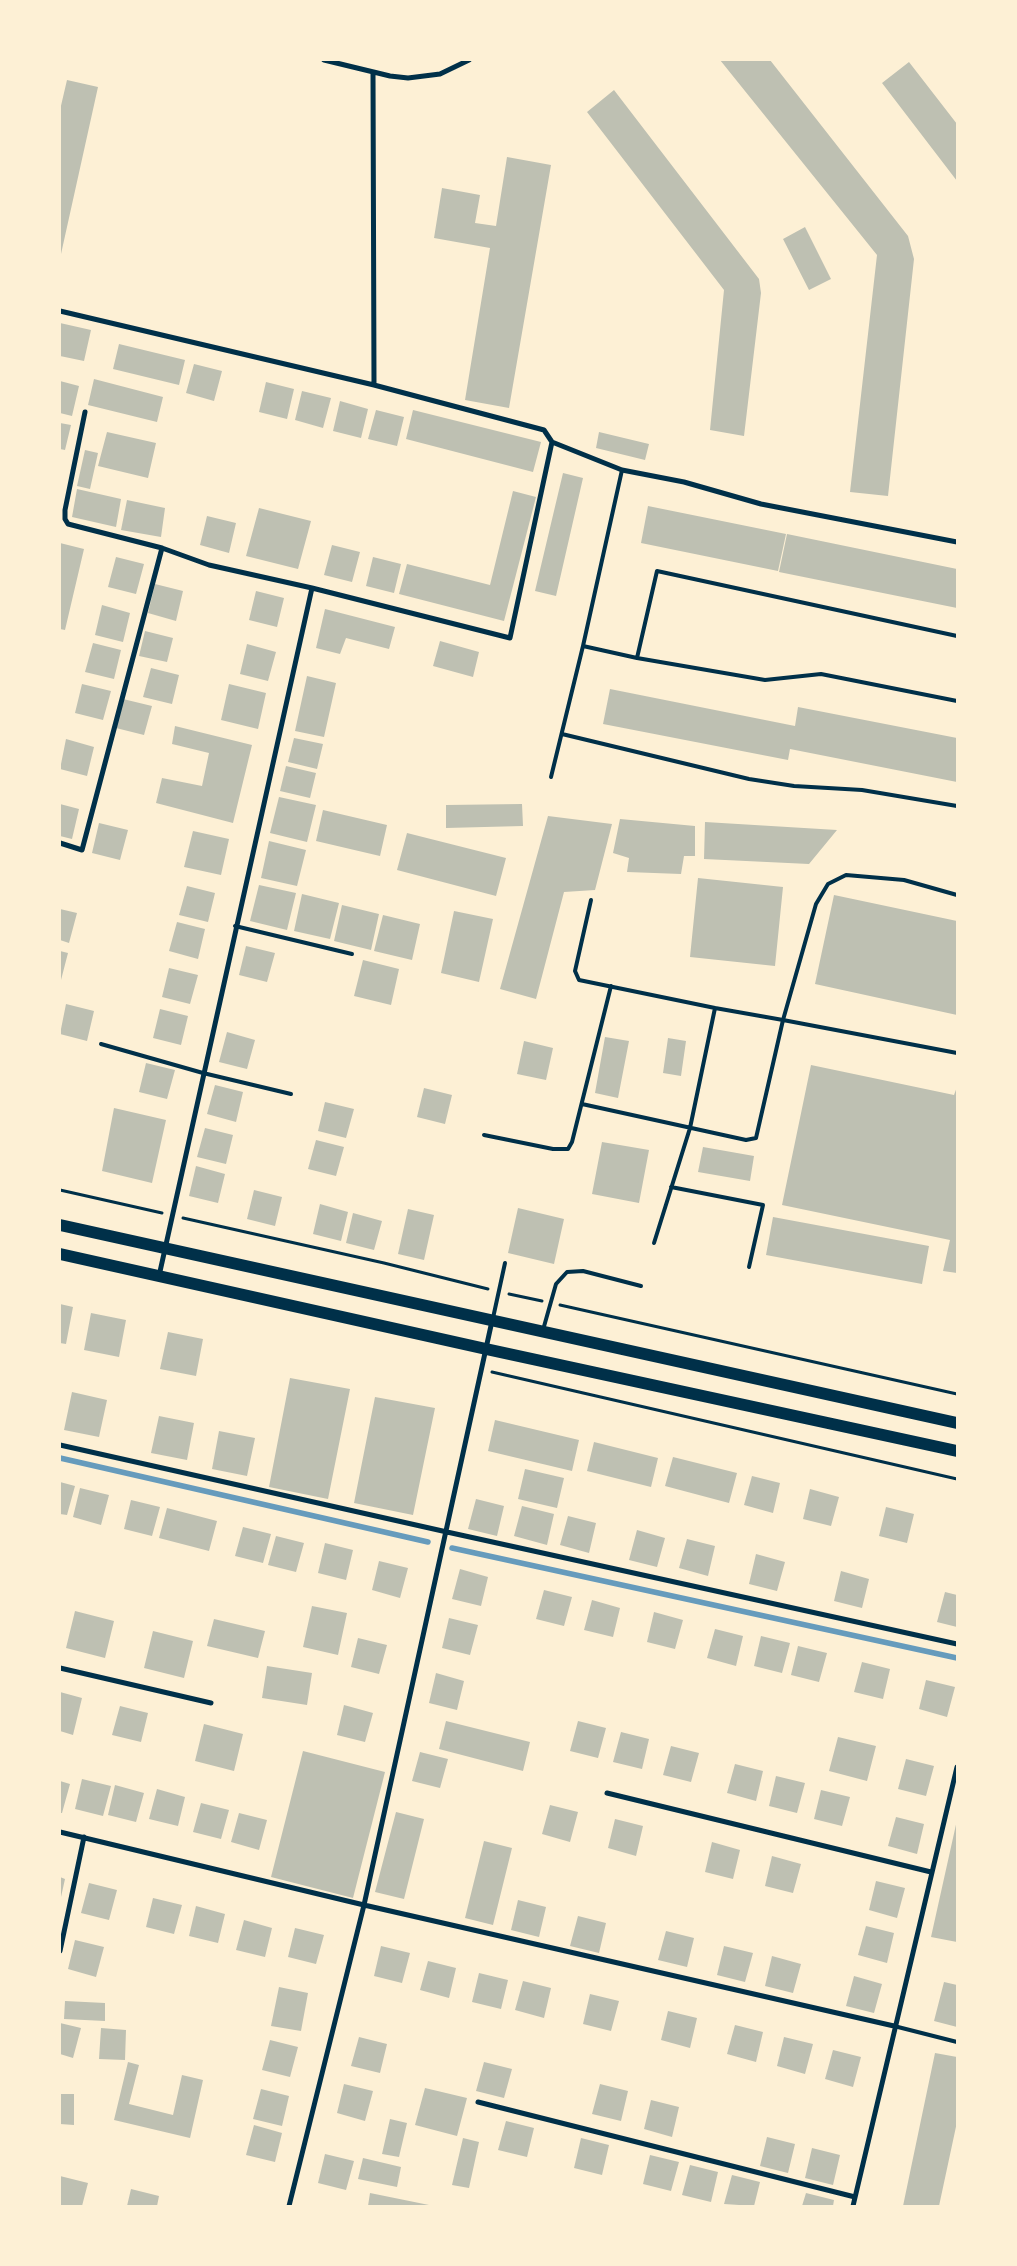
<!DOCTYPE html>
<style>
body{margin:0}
#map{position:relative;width:1017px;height:2266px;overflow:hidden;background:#fdf0d5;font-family:Lora,serif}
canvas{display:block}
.frame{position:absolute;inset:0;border:61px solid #fdf0d5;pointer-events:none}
</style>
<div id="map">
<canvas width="1017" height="2266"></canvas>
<div class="frame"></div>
</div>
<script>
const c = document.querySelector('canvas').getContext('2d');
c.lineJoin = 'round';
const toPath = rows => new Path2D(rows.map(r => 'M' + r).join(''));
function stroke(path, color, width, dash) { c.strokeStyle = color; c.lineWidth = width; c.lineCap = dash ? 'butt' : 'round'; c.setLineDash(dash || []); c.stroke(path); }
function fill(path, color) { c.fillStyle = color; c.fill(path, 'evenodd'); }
const stream = toPath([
 [60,1458,428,1542],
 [452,1548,957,1658]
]);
const building = toPath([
 [720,60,770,60,908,236,914,259,888,496,850,492,877,255],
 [909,62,957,124,957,181,882,83],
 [67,80,98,87,61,254,60,110],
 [614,90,759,279,761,293,744,436,710,430,724,290,587,112],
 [507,157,551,165,509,408,465,400,490,248,434,238,442,188,480,195,475,223,496,226],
 [805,227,831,279,809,290,783,239],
 [60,323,91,330,84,361,60,356],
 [119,344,185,360,179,385,113,369],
 [194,364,222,371,214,401,186,393],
 [94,379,163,397,157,422,88,405],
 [60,381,79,386,72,416,60,413],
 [266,382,294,389,287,419,259,412],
 [302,391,331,398,323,428,295,420],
 [340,401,368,409,361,438,333,431],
 [376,410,404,417,397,446,368,439],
 [413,410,541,442,533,472,406,439],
 [60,423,71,425,65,450,60,449],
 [107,432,156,443,148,478,98,466],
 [599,432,649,444,645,460,596,448],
 [85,450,98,453,90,489,77,486],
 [563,473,583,478,556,596,535,591],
 [77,489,121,499,116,527,72,517],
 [513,491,536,497,504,621,399,594,407,564,490,585],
 [127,500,165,508,161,537,121,530],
 [648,506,786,534,778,571,641,543],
 [259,508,311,521,298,569,246,556],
 [207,516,236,523,229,553,200,545],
 [787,534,957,569,957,608,779,572],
 [60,543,84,549,65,630,60,629],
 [332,545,360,552,352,582,324,575],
 [116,557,144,564,136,594,108,587],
 [373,557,401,564,394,593,366,586],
 [155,584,183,591,176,621,148,613],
 [256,591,284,598,277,627,249,620],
 [102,605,130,613,123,642,95,635],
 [325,609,395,627,389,649,346,638,340,654,316,648],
 [145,631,173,638,167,662,139,656],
 [440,641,479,652,473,677,433,666],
 [93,643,121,650,114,679,85,672],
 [247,644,276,652,268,681,240,674],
 [151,668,179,675,172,704,143,697],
 [307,676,336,683,324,737,295,731],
 [82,684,111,691,103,720,75,713],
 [229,684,266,693,258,729,221,720],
 [610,689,795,726,798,707,957,738,957,782,790,749,788,760,603,724],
 [123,699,152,706,144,735,116,728],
 [175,726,252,745,233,823,156,803,162,778,202,786,209,753,172,744],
 [294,738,323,744,317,769,288,762],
 [66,739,94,747,87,776,60,769],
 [286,766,316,773,310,798,280,791],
 [279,797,316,805,307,842,270,833],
 [60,804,79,809,72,839,60,836],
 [522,804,523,826,446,828,446,805],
 [323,810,387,825,380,856,316,841],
 [548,816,612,824,595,890,564,892,536,999,500,989],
 [620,819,695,826,695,856,684,856,681,874,627,872,629,858,613,853],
 [705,822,837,830,809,864,704,859],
 [99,823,128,830,120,860,92,853],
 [193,831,229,839,221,875,184,867],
 [407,833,506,858,496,896,397,870],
 [269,841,306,850,297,886,261,878],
 [698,878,783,887,775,966,690,957],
 [259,885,296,893,287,930,250,921],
 [187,886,215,893,208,922,179,915],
 [302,894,339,903,330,939,294,931],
 [834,895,957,921,957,1015,815,984],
 [342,905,379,914,371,950,334,941],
 [60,909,77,913,69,943,60,940],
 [454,911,493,919,479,982,441,973],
 [383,915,420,924,412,960,374,951],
 [177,922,205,929,198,959,169,951],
 [246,946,275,953,267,982,239,975],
 [60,951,68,953,61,980,60,980],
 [363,960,399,969,391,1005,354,996],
 [169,968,198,975,190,1004,162,997],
 [66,1004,94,1011,87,1041,60,1034],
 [160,1009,188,1016,181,1045,153,1038],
 [227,1032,255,1040,247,1069,219,1062],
 [605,1037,629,1041,618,1098,595,1093],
 [668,1038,686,1041,681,1076,663,1073],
 [524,1041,553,1048,546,1080,517,1074],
 [146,1063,175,1070,167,1099,139,1092],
 [811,1065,954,1095,957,1087,957,1273,943,1271,950,1240,782,1205],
 [215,1085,243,1092,236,1122,207,1114],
 [424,1088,452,1095,445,1124,417,1117],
 [325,1102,354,1109,346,1138,318,1131],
 [114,1108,166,1120,152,1183,102,1171],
 [205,1128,233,1135,226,1164,197,1157],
 [316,1140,344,1147,336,1176,308,1169],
 [602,1142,649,1150,639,1203,592,1194],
 [703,1147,754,1156,750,1181,698,1172],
 [196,1166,225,1174,218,1203,189,1196],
 [254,1190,282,1197,275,1226,247,1219],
 [320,1204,348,1212,341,1241,313,1234],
 [518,1208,564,1219,554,1264,508,1253],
 [408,1209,434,1215,424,1260,398,1254],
 [353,1213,382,1221,374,1250,346,1243],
 [773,1217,929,1246,922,1284,766,1255],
 [60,1304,73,1307,66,1344,60,1343],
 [91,1313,126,1320,119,1357,84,1350],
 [168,1332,203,1339,196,1376,160,1369],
 [290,1378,350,1389,328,1499,269,1487],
 [72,1392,107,1400,99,1437,64,1430],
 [375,1397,435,1408,413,1515,354,1503],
 [159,1416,194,1423,187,1460,151,1453],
 [495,1420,579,1440,572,1471,488,1451],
 [219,1431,255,1438,247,1476,212,1469],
 [594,1442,658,1458,651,1487,587,1471],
 [673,1457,737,1473,729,1503,665,1486],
 [525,1469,564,1478,557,1508,518,1499],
 [752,1476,780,1483,773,1513,744,1505],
 [60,1482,75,1486,67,1515,60,1514],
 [80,1488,109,1495,101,1525,73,1517],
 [810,1489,839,1497,831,1526,803,1519],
 [476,1499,504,1506,497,1536,468,1529],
 [131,1500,160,1507,152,1536,124,1529],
 [522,1506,554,1514,547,1545,514,1536],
 [886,1507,914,1514,907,1543,879,1536],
 [167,1508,217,1521,209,1551,159,1538],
 [568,1516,596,1523,589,1553,560,1545],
 [243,1527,271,1534,263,1563,235,1556],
 [637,1530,665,1538,657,1567,629,1560],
 [276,1536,304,1543,296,1572,268,1565],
 [687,1539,715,1546,708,1576,679,1568],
 [325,1543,353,1550,346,1580,318,1573],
 [756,1554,785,1562,777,1591,749,1584],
 [379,1561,408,1568,400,1598,372,1590],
 [460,1569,488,1577,481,1606,452,1599],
 [841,1571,869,1579,862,1608,834,1601],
 [544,1590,572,1597,564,1626,536,1619],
 [945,1592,957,1595,957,1627,937,1622],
 [592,1600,620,1608,613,1637,584,1630],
 [312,1606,347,1613,338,1655,303,1647],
 [75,1611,114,1621,105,1658,66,1648],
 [654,1612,683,1620,675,1649,647,1642],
 [449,1618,478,1625,470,1655,442,1648],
 [214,1619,265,1631,258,1658,207,1646],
 [715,1629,743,1636,736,1666,707,1658],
 [153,1631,193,1641,184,1678,144,1668],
 [761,1636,790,1643,782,1673,754,1666],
 [358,1638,387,1645,379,1674,351,1667],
 [798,1646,827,1653,819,1682,791,1675],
 [862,1662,890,1669,883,1699,854,1692],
 [267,1666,312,1673,307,1705,262,1698],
 [436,1673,464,1681,457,1710,429,1703],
 [926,1680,955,1687,947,1717,919,1709],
 [60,1692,82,1698,73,1735,60,1731],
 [344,1705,373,1713,365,1742,337,1735],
 [120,1706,148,1713,141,1742,112,1735],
 [446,1721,530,1742,523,1771,439,1749],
 [578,1721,606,1728,598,1758,570,1751],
 [204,1724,243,1734,234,1771,195,1761],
 [621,1732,649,1739,642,1769,613,1762],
 [838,1737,876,1746,867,1781,829,1771],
 [671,1746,699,1753,691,1782,663,1775],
 [303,1751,385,1772,353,1898,271,1877],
 [420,1752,448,1759,440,1788,412,1781],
 [906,1759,934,1766,926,1796,898,1789],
 [735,1764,763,1771,756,1801,727,1793],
 [776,1776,805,1783,797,1813,769,1806],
 [82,1779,111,1786,103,1816,75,1809],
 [60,1781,70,1784,62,1813,60,1813],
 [115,1785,144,1793,136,1822,108,1815],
 [157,1789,185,1797,178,1826,149,1819],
 [821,1790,850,1797,842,1826,814,1819],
 [201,1803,229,1810,221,1839,193,1832],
 [550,1805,578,1812,570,1842,542,1834],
 [396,1812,424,1819,404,1899,375,1892],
 [239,1813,267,1820,259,1850,231,1842],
 [896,1817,924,1824,917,1854,888,1846],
 [615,1819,643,1826,636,1856,608,1848],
 [957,1820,957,1942,931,1937],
 [484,1841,512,1848,493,1925,465,1918],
 [712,1842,740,1850,733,1879,705,1872],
 [772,1856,801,1864,793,1893,765,1886],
 [60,1877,65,1879,61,1897,60,1897],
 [876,1881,905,1888,897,1918,869,1910],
 [89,1883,117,1890,109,1920,81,1913],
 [153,1898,182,1905,174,1934,146,1927],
 [518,1900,546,1907,539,1937,511,1930],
 [196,1906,225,1914,218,1943,189,1936],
 [578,1916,606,1923,599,1953,570,1946],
 [244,1920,272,1928,265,1957,236,1950],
 [866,1926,894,1933,887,1963,858,1955],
 [295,1928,324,1935,316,1964,288,1957],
 [666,1931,694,1938,687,1967,658,1960],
 [75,1940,104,1947,96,1977,68,1969],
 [381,1946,410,1953,402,1983,374,1976],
 [724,1946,753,1953,745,1982,717,1975],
 [772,1956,801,1964,793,1993,765,1986],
 [428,1961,456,1968,449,1998,420,1990],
 [479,1973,508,1980,501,2009,472,2002],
 [854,1976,882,1984,874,2013,846,2006],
 [523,1981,551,1988,544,2018,515,2010],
 [944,1982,957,1985,957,2027,934,2021],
 [279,1987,308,1993,301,2031,271,2026],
 [590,1994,619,2001,611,2031,583,2024],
 [65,2001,105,2003,105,2021,64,2019],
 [668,2011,697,2018,690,2048,661,2040],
 [60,2023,81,2028,73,2058,60,2054],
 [735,2025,763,2032,756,2062,727,2054],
 [101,2028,126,2030,125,2060,99,2059],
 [359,2037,387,2044,380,2073,351,2066],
 [784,2037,813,2044,805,2074,777,2066],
 [270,2040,298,2047,290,2077,262,2070],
 [833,2050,861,2057,853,2087,825,2079],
 [935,2053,957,2057,957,2122,939,2206,903,2206],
 [128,2062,139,2065,129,2104,173,2115,182,2075,203,2080,190,2138,114,2120],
 [484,2062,512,2069,504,2098,476,2091],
 [344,2084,373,2091,365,2121,337,2113],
 [600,2084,628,2091,621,2121,592,2114],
 [425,2088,467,2098,457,2136,415,2125],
 [261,2089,289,2096,282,2126,253,2119],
 [60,2094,74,2094,74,2125,60,2124],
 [651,2100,679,2107,672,2137,644,2129],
 [390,2119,407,2123,399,2157,382,2154],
 [506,2121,534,2128,527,2157,498,2150],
 [254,2125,282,2133,275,2162,246,2155],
 [767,2137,795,2144,788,2173,760,2166],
 [463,2138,479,2142,469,2188,452,2185],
 [581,2138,609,2145,602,2175,574,2168],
 [812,2148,840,2155,833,2185,805,2178],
 [325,2154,354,2161,346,2190,318,2183],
 [650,2155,679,2162,671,2191,643,2184],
 [363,2158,401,2167,397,2187,358,2179],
 [690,2165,718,2172,711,2202,682,2195],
 [732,2175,760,2182,754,2206,724,2204],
 [60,2176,88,2183,82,2206,60,2206],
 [131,2189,159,2196,157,2206,127,2206],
 [370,2193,429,2205,429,2206,368,2206],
 [806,2193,834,2200,833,2206,802,2206]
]);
const path = toPath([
 [60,1190,162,1213],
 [183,1218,384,1263,488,1289],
 [509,1294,542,1301],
 [560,1305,957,1394],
 [492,1372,957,1479]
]);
const service = toPath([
 [622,470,583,646,637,658,765,680,821,674,957,701],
 [637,658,657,571,957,636],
 [562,734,749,779,794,786,862,790,957,806],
 [551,777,583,646],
 [591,900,575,971,579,980,715,1008],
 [235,926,352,954],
 [101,1044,203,1073,291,1094],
 [582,1104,746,1140,756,1138,783,1020,957,1053],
 [484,1135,553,1149,568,1149,572,1142,611,986],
 [671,1187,763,1205,749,1267],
 [654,1243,690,1128,715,1008,783,1020,816,904,828,884,846,875,904,880,957,895],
 [493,1318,505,1263],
 [543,1330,556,1284,567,1272,583,1271,641,1286],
 [894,2026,957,2042]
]);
const minor = toPath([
 [324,60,390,76,408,78,440,74,469,60],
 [373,72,374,385],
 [60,311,374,385,544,430,552,442],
 [85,412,65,510,65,519,68,524,162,548,209,565,312,588,510,638,552,442,622,470,684,482,761,504,957,542],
 [60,843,82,850,162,548],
 [159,1276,312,588],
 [60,1445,447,1532,957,1644],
 [60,1668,211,1703],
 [607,1793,931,1872],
 [60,1832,364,1905,894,2026],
 [60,1951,84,1837],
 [478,2102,855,2197],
 [289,2206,364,1905,492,1321],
 [853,2206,957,1767]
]);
const primary = toPath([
 [60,1225,957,1423],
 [60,1254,486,1349,957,1451]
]);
stroke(stream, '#669bbc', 5.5);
fill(building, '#bec0b2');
stroke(path, '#003049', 3);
stroke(service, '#003049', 4);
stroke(minor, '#003049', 5);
stroke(primary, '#003049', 12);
</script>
